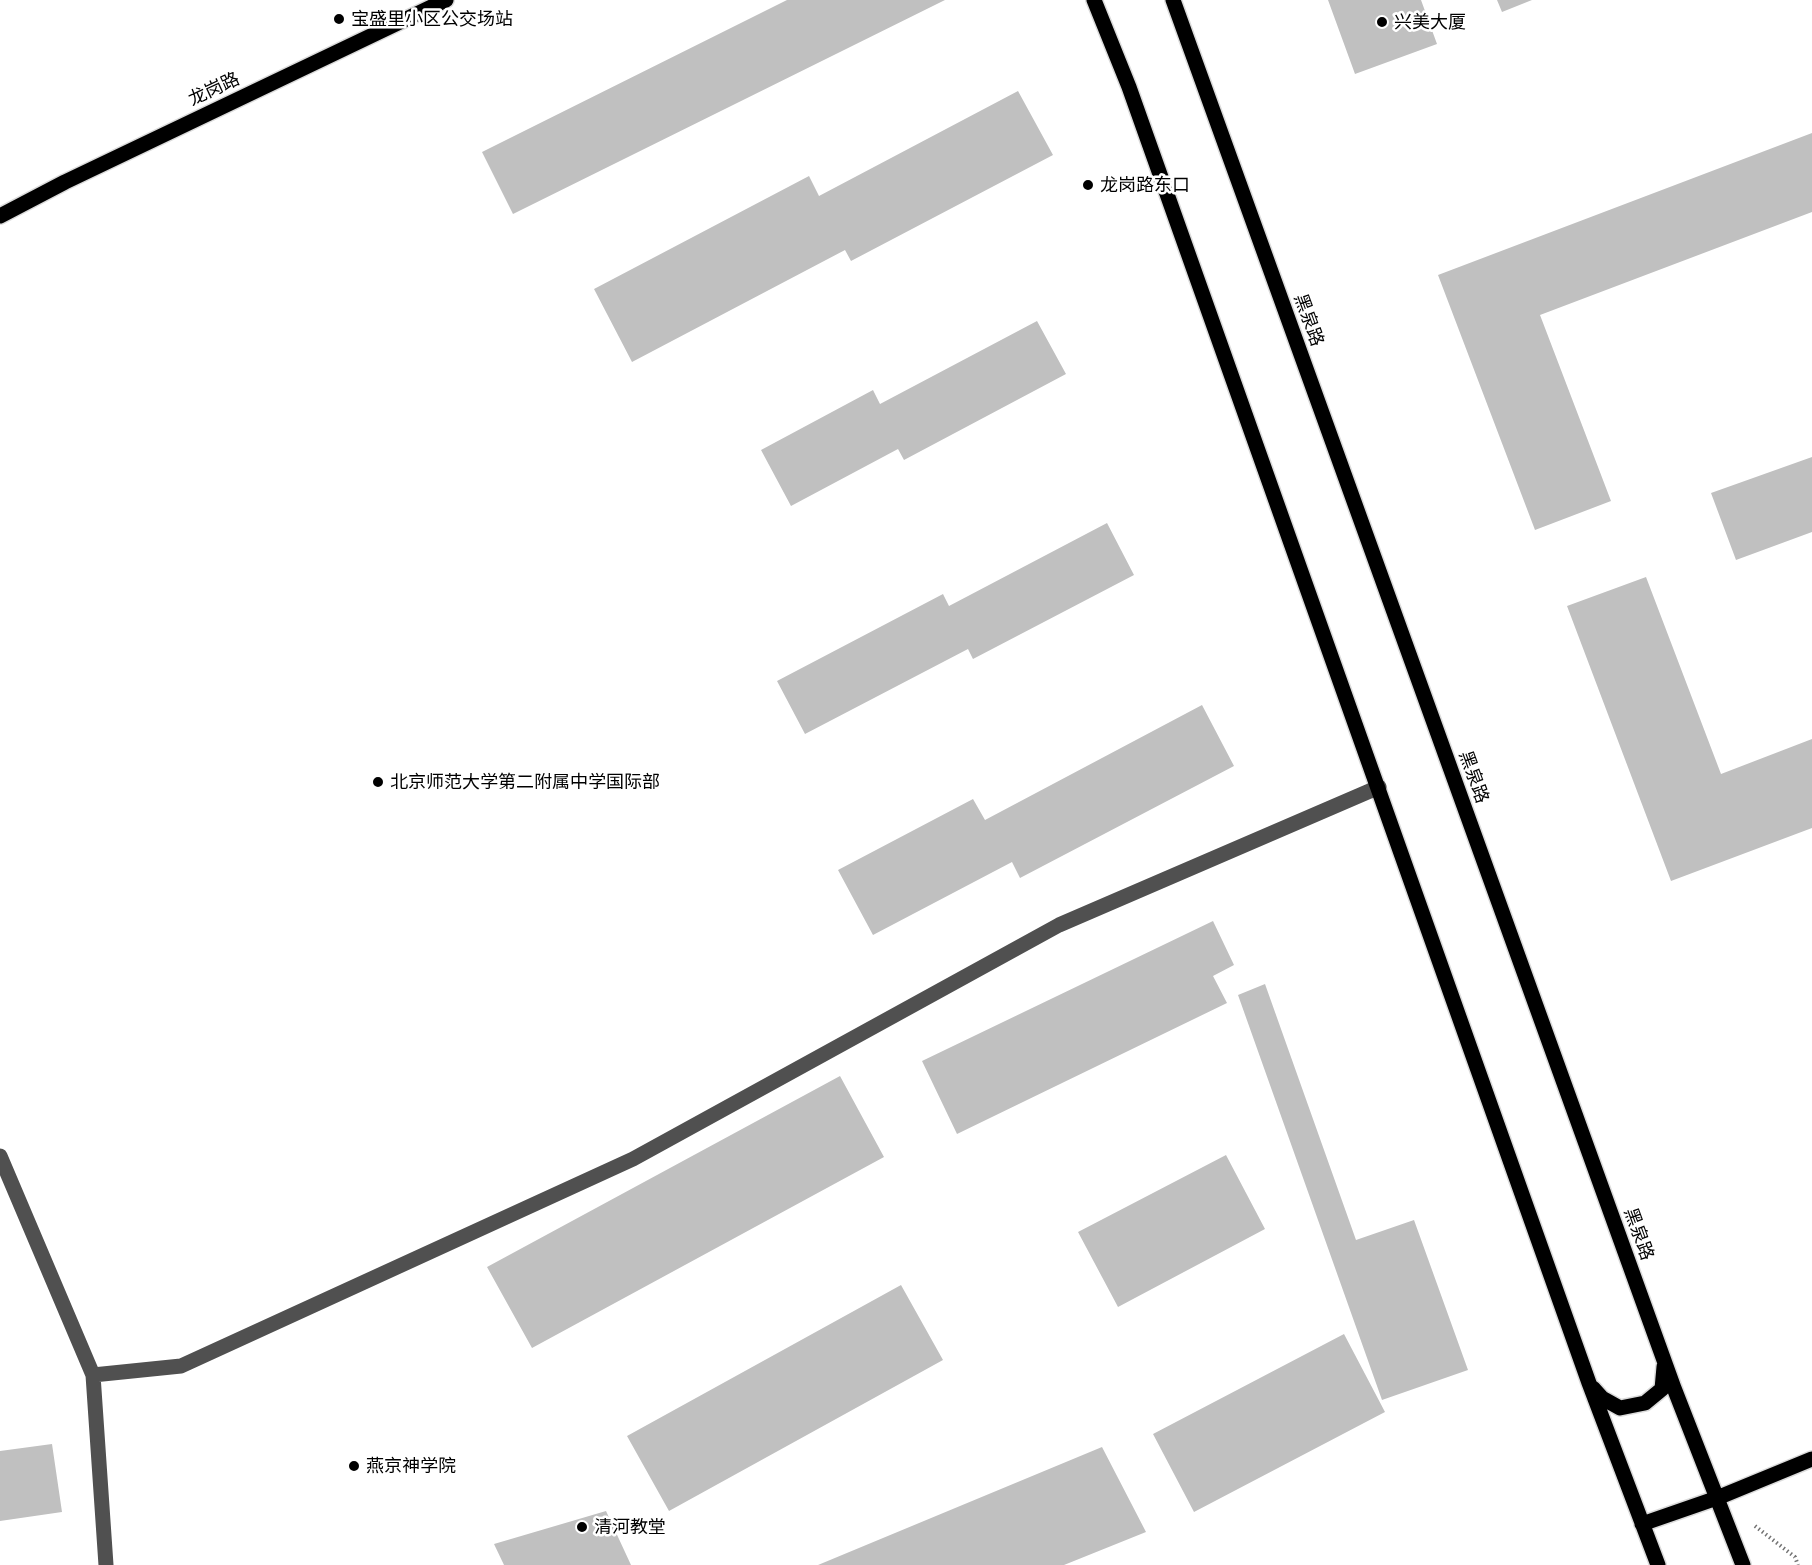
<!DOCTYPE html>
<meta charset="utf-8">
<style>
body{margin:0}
canvas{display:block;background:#fff}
</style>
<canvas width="1812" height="1565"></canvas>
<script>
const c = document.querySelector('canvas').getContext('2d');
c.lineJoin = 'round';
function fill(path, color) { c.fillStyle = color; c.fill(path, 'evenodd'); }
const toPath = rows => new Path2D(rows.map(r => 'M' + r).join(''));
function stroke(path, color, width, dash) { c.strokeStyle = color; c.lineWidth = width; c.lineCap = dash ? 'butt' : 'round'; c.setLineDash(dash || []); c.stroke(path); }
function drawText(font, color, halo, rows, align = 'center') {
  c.font = font + ' Lato,"Noto Sans SC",sans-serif'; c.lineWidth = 5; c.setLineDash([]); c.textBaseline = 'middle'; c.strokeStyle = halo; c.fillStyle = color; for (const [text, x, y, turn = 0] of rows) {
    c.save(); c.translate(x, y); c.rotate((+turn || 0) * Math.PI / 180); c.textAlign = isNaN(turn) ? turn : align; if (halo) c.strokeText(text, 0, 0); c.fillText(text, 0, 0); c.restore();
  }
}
const building = toPath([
 [787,0,945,0,513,214,482,152],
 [1328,0,1421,0,1437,44,1355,74],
 [1497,0,1532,0,1502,12],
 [1018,91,1053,155,851,261,845,250,632,362,594,289,809,176,819,196],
 [1812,133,1812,212,1540,315,1611,501,1535,530,1438,275],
 [1037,321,1066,374,904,460,898,449,791,506,761,450,873,390,880,404],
 [1812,457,1812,532,1736,560,1711,493],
 [1107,523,1134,575,973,659,968,649,805,734,777,681,943,594,949,606],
 [1646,577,1721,774,1812,739,1812,828,1671,881,1567,606],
 [1202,705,1234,766,1020,878,1012,862,873,935,838,870,973,799,985,820],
 [1213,921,1234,965,1213,976,1227,1003,957,1134,922,1061],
 [1265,984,1356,1240,1414,1220,1468,1370,1382,1400,1238,995],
 [840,1076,884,1157,532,1348,487,1267],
 [1226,1155,1265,1229,1118,1307,1078,1232],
 [901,1285,943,1360,669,1511,627,1436],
 [1344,1334,1385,1412,1194,1512,1153,1434],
 [52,1444,62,1512,0,1521,0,1451],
 [1102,1447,1146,1532,1064,1565,818,1565],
 [606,1511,631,1565,504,1565,494,1544]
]);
const path = toPath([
 [1755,1526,1795,1557,1798,1565]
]);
const minor = toPath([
 [0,1156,93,1375,181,1366,633,1159,1059,925,1379,787],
 [93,1375,106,1565]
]);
const major = toPath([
 [1094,0,1129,87,1589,1383,1658,1565],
 [1173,0,1674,1388,1743,1565],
 [0,216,65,182,446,0],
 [1593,1388,1602,1398,1620,1408,1645,1403,1662,1389,1664,1367],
 [1642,1524,1717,1498,1812,1459]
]);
const markers = [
 [339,19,6,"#000"],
 [1382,22,6,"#000"],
 [1088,185,6,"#000"],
 [378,782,6,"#000"],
 [354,1466,6,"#000"],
 [582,1527,6,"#000"]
];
const poiNames = [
 ["宝盛里小区公交场站",351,19],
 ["兴美大厦",1394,22],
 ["龙岗路东口",1100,185],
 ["北京师范大学第二附属中学国际部",390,782],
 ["燕京神学院",366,1466],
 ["清河教堂",594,1527]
];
const streetNames = [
 ["龙岗路",214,89,-25],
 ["黑泉路",1309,320,70],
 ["黑泉路",1474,777,70],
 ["黑泉路",1639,1234,70]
];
fill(building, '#c0c0c0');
stroke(major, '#dbdbdb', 18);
stroke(path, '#727272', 4, [1.5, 3]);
stroke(minor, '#505050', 15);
stroke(major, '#000', 15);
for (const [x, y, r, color] of markers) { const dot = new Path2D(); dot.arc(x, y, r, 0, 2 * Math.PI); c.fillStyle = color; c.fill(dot); stroke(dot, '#fff', 2); }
drawText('18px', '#000', '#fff', poiNames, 'left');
drawText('18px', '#000', '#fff', streetNames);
</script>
